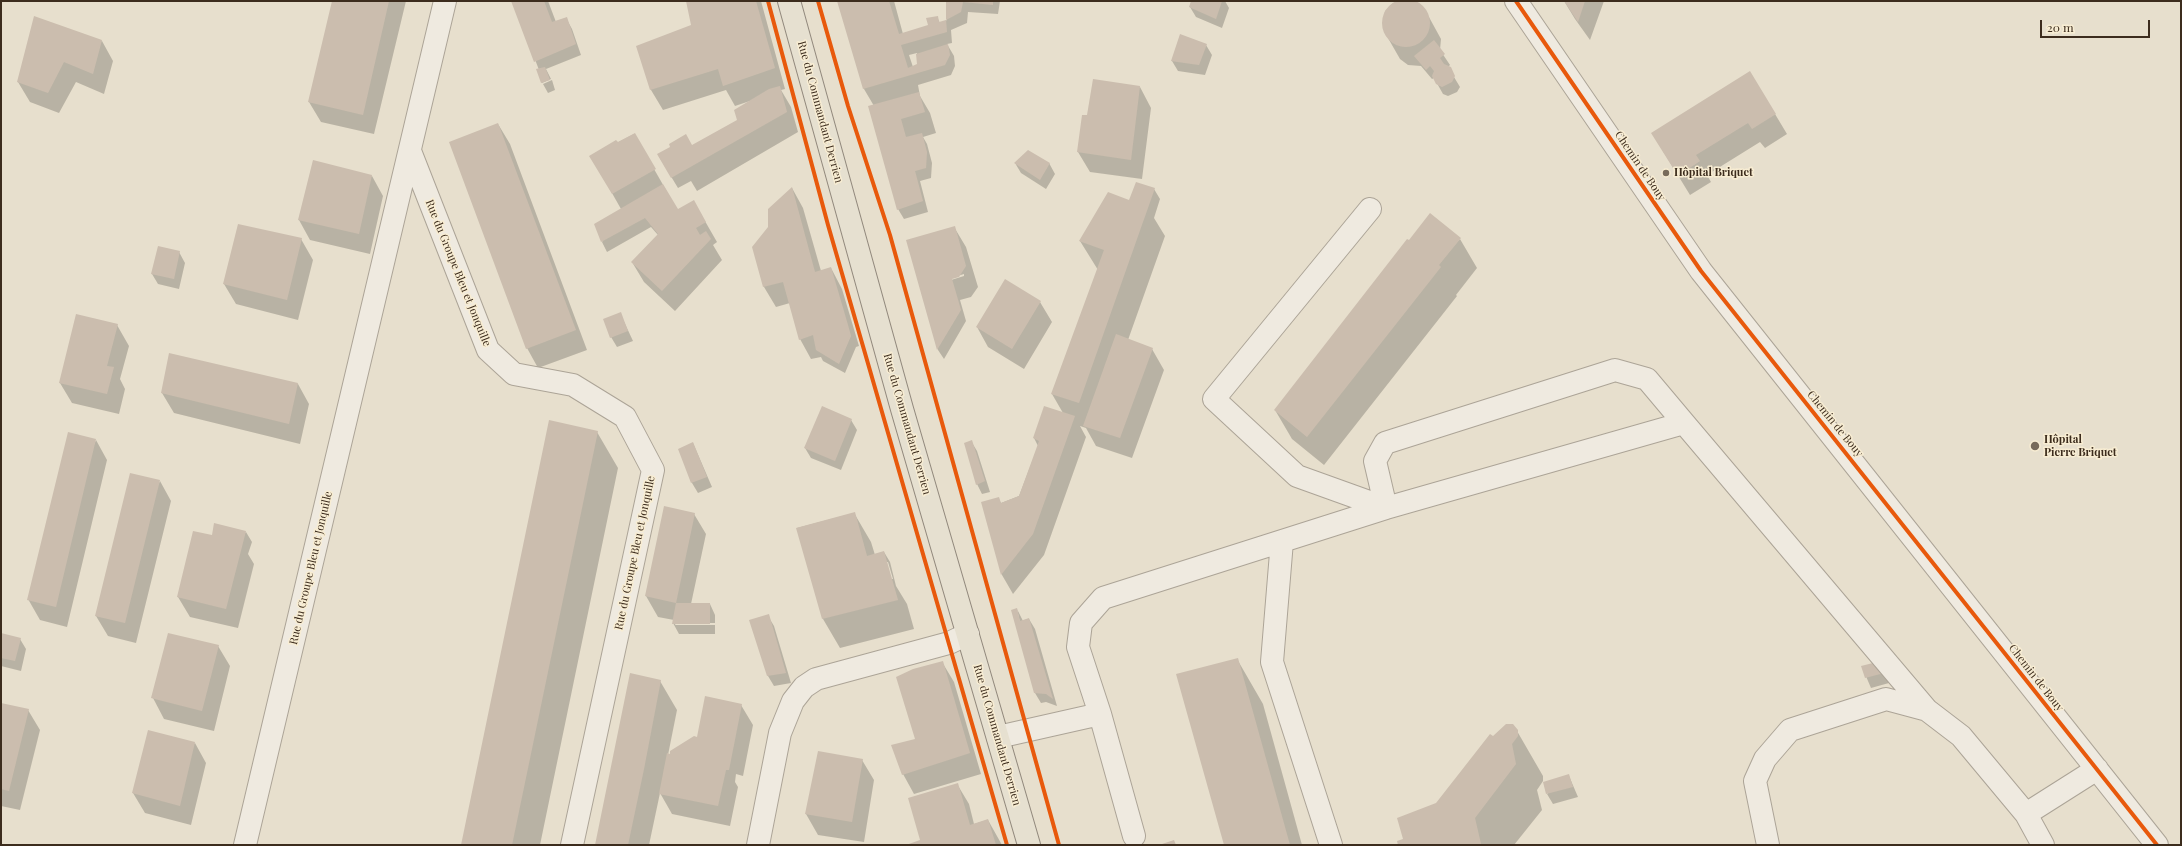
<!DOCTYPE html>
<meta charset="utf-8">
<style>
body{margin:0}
#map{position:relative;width:2182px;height:846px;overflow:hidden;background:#e7dfcd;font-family:"Playfair Display",serif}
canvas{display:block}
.frame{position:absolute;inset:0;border:2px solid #3c2c1d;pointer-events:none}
.scale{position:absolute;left:2040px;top:20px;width:110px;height:18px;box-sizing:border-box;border:2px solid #3c2c1d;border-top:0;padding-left:5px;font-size:12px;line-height:14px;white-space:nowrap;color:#3c2c1d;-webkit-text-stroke:3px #f8edd3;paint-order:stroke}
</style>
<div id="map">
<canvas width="2182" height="846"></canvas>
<div class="frame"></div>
<div class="scale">20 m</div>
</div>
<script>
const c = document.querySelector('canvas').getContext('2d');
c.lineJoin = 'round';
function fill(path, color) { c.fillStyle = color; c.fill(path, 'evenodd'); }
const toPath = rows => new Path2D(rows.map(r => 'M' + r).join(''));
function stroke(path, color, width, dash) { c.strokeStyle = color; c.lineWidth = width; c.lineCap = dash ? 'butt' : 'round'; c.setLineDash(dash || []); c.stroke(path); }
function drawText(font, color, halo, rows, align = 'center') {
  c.font = font + ' "Playfair Display",serif'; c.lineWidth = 3; c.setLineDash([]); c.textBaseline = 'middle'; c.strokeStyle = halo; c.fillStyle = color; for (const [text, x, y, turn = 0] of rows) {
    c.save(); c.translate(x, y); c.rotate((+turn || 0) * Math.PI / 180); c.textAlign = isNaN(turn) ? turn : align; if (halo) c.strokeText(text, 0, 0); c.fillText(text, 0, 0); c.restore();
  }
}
const shadow = toPath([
 [333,1,406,1,374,134,321,122,309,102],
 [513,1,548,1,556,22,566,18,572,29,581,55,546,69,551,79,542,83,538,70,539,70],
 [687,1,761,1,785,89,781,90,791,107,798,132,697,191,691,181,678,188,658,155,692,147,738,121,750,101,735,106,726,90,663,110,651,90,638,47,692,26],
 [839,1,894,1,903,34,929,26,937,17,940,23,947,20,947,1,1000,1,998,14,968,12,967,23,951,30,952,43,947,44,954,56,955,66,951,75,918,85,920,96,930,113,936,133,923,137,927,144,932,163,931,178,920,181,928,212,904,219,898,209,874,106,864,89],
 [917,53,918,65,913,67,909,55],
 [1192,1,1225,1,1229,8,1222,28,1196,17,1190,7],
 [1397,1,1415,1,1424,8,1441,39,1440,50,1450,65,1448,67,1460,87,1457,92,1448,96,1443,94,1434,78,1432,79,1421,66,1408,65,1400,59,1388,38,1383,21,1385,11],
 [1564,1,1604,1,1590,40,1575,19],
 [1181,36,1206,45,1212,55,1205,75,1178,71,1172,61],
 [102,41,113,61,104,94,76,82,59,113,30,102,18,82],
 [552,80,555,90,548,93,543,84],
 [1140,87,1151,108,1142,179,1090,172,1078,152,1088,116],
 [1775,114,1787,134,1765,148,1760,142,1707,175,1711,182,1690,195,1652,133],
 [498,124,510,144,587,350,538,368,527,348],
 [634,134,678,211,694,202,717,242,713,245,722,260,675,311,644,282,632,262,658,235,651,227,607,252,602,242,621,209,591,156],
 [1015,163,1049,163,1055,174,1046,189,1021,173],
 [372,176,383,196,370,254,310,240,299,220],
 [792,188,803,208,821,271,831,268,842,289,859,346,856,347,845,373,823,361,821,357,811,359,800,339,790,303,776,307,764,287,769,228],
 [1154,189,1160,199,1154,218,1165,236,1128,340,1152,349,1164,370,1132,458,1096,446,1086,428,1080,426,1086,437,1044,555,1013,594,1002,575,982,503,998,498,1001,503,1019,496,1038,446,1034,438,1063,413,1052,394,1098,270,1080,241,1129,201],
 [954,227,966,247,978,287,971,297,960,300,966,321,944,359,938,350,920,287],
 [964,274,964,276,951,280,951,278],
 [301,239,313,260,298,320,236,304,224,284],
 [1460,239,1477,268,1456,295,1457,296,1324,465,1292,439,1275,410],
 [179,252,185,263,179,289,158,284,152,274],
 [1040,302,1052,322,1024,369,988,347,977,327],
 [620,313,633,341,617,347,611,337],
 [117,325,129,346,120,379,125,389,119,414,72,403,60,383],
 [298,384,309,404,300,444,174,413,162,393],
 [851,420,857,430,841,470,811,458,805,448],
 [597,432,618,468,540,845,462,845],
 [96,440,107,460,67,627,40,620,28,599],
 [971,441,977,451,990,492,982,494,977,484],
 [693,443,712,487,698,493,692,483],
 [160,481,171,501,136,643,108,636,96,616],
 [854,513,871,542,875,555,884,552,890,562,896,586,907,604,914,629,840,648,823,619,797,528],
 [886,562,888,562,893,579,891,579],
 [694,514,706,534,691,604,710,604,715,615,715,634,679,634,673,623,674,620,658,617,646,596],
 [676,623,715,623,715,625,675,625],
 [246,532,252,542,248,554,254,564,238,628,190,617,178,597],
 [1017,609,1023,621,1029,619,1035,629,1057,706,1046,702,1041,703,1035,693],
 [768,616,774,626,791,683,774,686,768,676],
 [1,639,20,639,26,649,21,671,1,666],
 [218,646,230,666,214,731,164,719,153,698],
 [1237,659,1263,704,1302,845,1225,845],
 [942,662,954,682,981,774,914,794,903,774],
 [1862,667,1887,673,1889,683,1871,688],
 [660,681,677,710,668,755,671,755,698,738,741,705,753,725,743,776,736,774,735,782,738,787,730,826,672,814,660,793,649,845,596,845],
 [1,704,28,710,40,730,20,810,1,806],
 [1517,731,1543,776,1543,781,1537,790,1542,810,1514,845,1399,845,1398,842,1405,840,1493,738],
 [195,743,206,763,191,825,145,813,133,793],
 [862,760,874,780,864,842,818,835,806,814],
 [1569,776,1578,797,1553,804,1547,794],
 [957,784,969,804,974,824,988,820,1002,845,907,845,921,841]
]);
const building = toPath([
 '1382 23a24 24 0 1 1 48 0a24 24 0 1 1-48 0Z',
 [332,1,389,1,363,115,308,102],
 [511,1,544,1,552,22,567,17,576,44,534,62],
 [686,1,756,1,775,68,723,86,718,69,650,90,636,46,691,25],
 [837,1,889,1,899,34,928,25,926,18,938,16,939,22,946,20,947,32,901,45,908,68,917,64,916,54,948,44,950,55,945,65,863,89],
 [946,1,993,1,993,5,963,2,961,12,946,20],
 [1191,1,1222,1,1216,19,1189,7],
 [1564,1,1585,1,1578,22],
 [34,16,102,40,93,74,64,62,48,93,17,82],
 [1180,34,1207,44,1199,65,1171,61],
 [1434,40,1445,54,1440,58,1444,64,1451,67,1455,76,1452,82,1442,87,1436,84,1432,76,1434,71,1430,66,1426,70,1414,56],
 [545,67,550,80,541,83,536,69],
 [1750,71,1776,114,1752,129,1748,123,1696,155,1700,161,1678,176,1651,133],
 [1093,79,1140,86,1131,160,1077,152,1082,115,1087,115],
 [780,86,787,112,671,178,657,154,670,147,669,144,686,134,692,145,737,120,734,110,769,89],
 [919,92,925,112,901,119,906,137,922,133,927,152,926,168,915,171,923,201,897,210,868,106],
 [498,123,576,330,526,349,449,142],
 [635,133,656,169,612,194,589,156,616,140,618,142],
 [1028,150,1050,163,1040,180,1014,163],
 [313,160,372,175,359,234,298,220],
 [1136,182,1155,188,1079,403,1051,394,1104,250,1079,241,1108,192,1129,200],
 [663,184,678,209,694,200,706,222,696,228,700,235,706,231,711,239,662,291,631,262,658,234,645,218,601,242,594,224],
 [792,187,815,272,831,267,848,325,851,336,839,364,816,350,813,335,799,340,783,282,763,287,752,247,768,227,768,209],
 [1430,213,1461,238,1439,265,1441,267,1307,437,1274,410,1407,239,1409,240],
 [238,224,302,238,287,300,223,284],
 [955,226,966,266,959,277,952,279,961,310,937,350,906,240],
 [158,246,180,251,174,279,151,274],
 [1005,279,1041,301,1012,349,976,327],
 [621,312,628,331,610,338,603,319],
 [76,314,118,324,107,366,114,367,107,394,59,383],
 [1116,334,1153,348,1120,438,1083,426],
 [169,353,298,383,289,424,161,393],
 [822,406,852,419,835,461,804,448],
 [1044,406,1075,416,1033,534,1001,575,981,502,999,497,1001,503,1019,496,1039,441,1033,438],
 [549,420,598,431,528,768,512,845,461,845],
 [68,432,96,439,56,607,27,600],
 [972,440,985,481,976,485,964,443],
 [693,442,707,477,691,483,678,449],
 [130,473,160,480,125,623,95,616],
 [664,506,695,513,676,603,645,596],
 [855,512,867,556,884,551,898,600,822,619,796,528],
 [214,523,246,531,226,609,177,597,193,531,212,535],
 [676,603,710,603,710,624,672,624],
 [1017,608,1020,621,1029,618,1053,699,1046,694,1034,693,1011,610],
 [769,614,786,673,767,676,749,620],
 [1,633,21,638,15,661,1,658],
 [168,633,219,645,202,711,151,698],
 [1238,658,1290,845,1224,845,1176,674],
 [943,661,970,753,902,775,891,745,915,739,896,677,913,669],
 [1881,661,1884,673,1865,678,1861,666],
 [630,673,661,680,644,769,628,845,595,845],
 [705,696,742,704,729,770,726,770,718,806,659,794,667,753,670,754,670,751,694,736,697,737],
 [1,703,29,709,9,791,1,789],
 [1506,724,1513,724,1518,730,1518,736,1512,744,1516,764,1475,818,1481,844,1398,845,1397,841,1403,839,1397,818,1436,803,1490,734,1493,736],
 [148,730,195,742,180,806,132,793],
 [818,751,863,759,852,822,805,814],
 [1569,774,1573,787,1546,794,1543,782],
 [958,783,970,825,988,819,996,845,906,845,920,840,908,798],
 [1174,840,1176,845,1159,845]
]);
const minor = toPath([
 [1516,1,1701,271,2157,845],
 [410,151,488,350,514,374,573,385,625,417,653,470,572,845],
 [1684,423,1386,508,1375,461,1385,443,1615,370,1647,379,1684,423,1927,710],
 [1282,541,1272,662,1331,845],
 [1100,714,1134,836],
 [998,737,1100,714,1078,647,1081,623,1103,598,1386,508,1297,476,1214,399,1370,209],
 [245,845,445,1],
 [758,845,780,733,793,701,804,687,816,679,949,643,968,634],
 [1768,845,1755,781,1765,759,1790,730,1886,699,1927,710,1961,736,2026,814],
 [2043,845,2026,814,2097,769]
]);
const major = toPath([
 [789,1,902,409,1029,845]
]);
const cycleway = toPath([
 [768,1,828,225,1007,845],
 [818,1,848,106,890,235,1059,845],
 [1516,1,1701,271,2157,845]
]);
const markers = [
 [1666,173,4,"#786b5b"],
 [2035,446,5,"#786b5b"]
];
const streetNames = [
 ["Rue du Commandant Derrien",820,112,75],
 ["Chemin de Bouy",1640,166,56],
 ["Rue du Groupe Bleu et Jonquille",458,273,68],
 ["Rue du Commandant Derrien",907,424,74],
 ["Chemin de Bouy",1835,424,51],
 ["Rue du Groupe Bleu et Jonquille",635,553,-78],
 ["Rue du Groupe Bleu et Jonquille",311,568,-77],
 ["Chemin de Bouy",2036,678,52],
 ["Rue du Commandant Derrien",997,735,74]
];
const poiNames = [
 ["Hôpital Briquet",1674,173],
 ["Hôpital",2044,440],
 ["Pierre Briquet",2044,453]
];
fill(shadow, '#0003');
fill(building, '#cbbdae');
stroke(minor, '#aca497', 24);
stroke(major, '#92897d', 24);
stroke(minor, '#efeae0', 22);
stroke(major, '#e6e0d0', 22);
stroke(cycleway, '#e8590c', 4);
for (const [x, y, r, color] of markers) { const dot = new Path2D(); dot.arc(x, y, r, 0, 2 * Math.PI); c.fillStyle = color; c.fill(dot); stroke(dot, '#f8edd3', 1.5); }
drawText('11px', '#3c2c1d', '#f8edd3', streetNames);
drawText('bold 11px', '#3c2c1d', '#f8edd3', poiNames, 'left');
</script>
